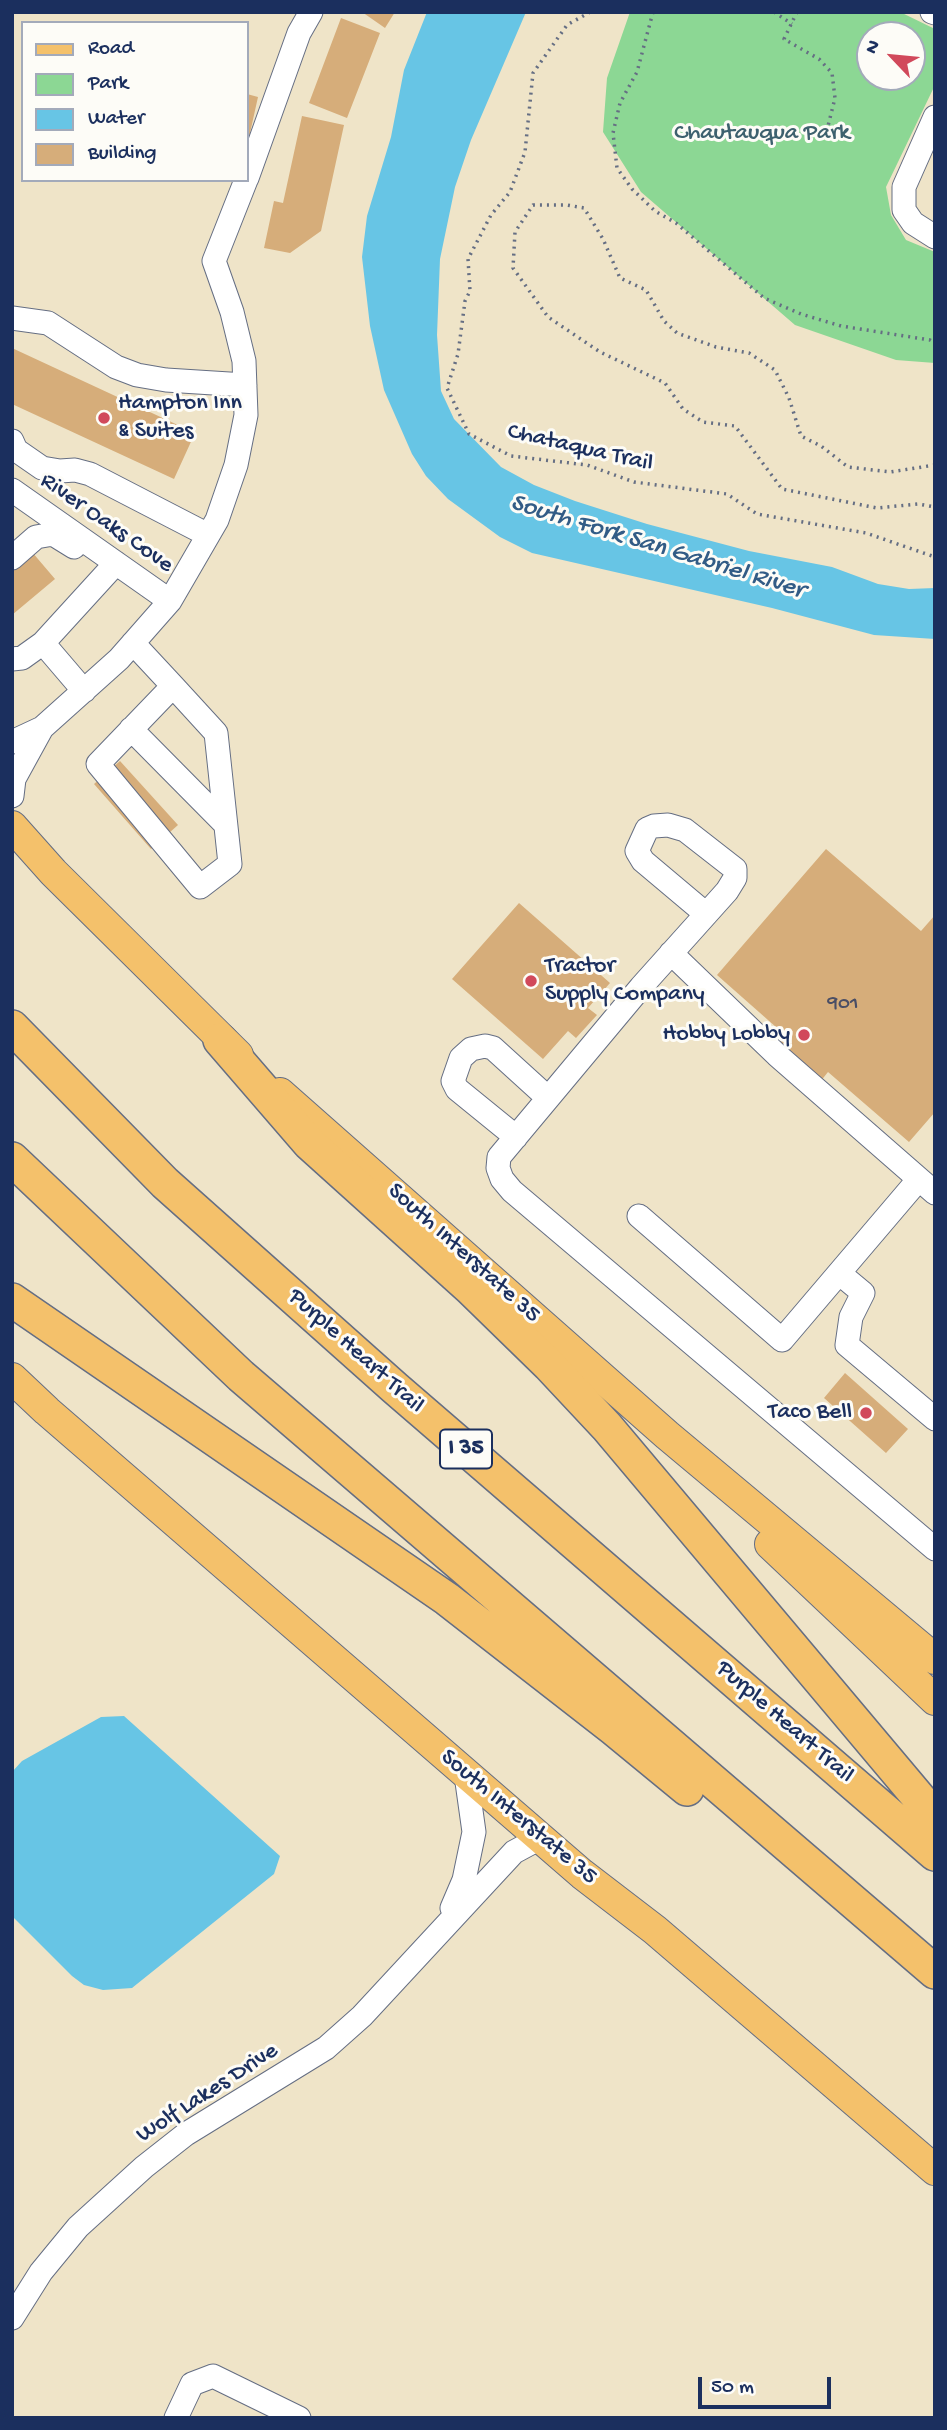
<!DOCTYPE html>
<style>
body{margin:0}
#map{position:relative;width:947px;height:2430px;overflow:hidden;background:#efe4c8;font-family:"Gochi Hand",sans-serif}
canvas{display:block}
.frame{position:absolute;inset:0;border:14px solid #1b2f5e;pointer-events:none}
.legend{position:absolute;left:21px;top:21px;width:228px;height:161px;box-sizing:border-box;background:#fdfcf7;border:2px solid #a3aaba;margin:0;padding:9px 12px;list-style:none;font-size:21px;color:#1b2f5e}
.legend li{display:flex;align-items:center;gap:14px;height:35px}
.legend b{width:35px;border:2px solid #a3aaba}
.north{position:absolute;left:856px;top:21px;width:70px;height:70px;box-sizing:border-box;background:#fdfcf7;border:2px solid #a3aaba;border-radius:50%;rotate:296deg;font-size:19px;font-weight:700;line-height:28px;text-align:center;color:#1b2f5e}
.north::after{content:'';display:block;margin:auto;width:24px;height:32px;background:#d1495b;clip-path:polygon(50% 0,100% 100%,50% 72%,0 100%)}
.scale{position:absolute;left:698px;top:2377px;width:133px;height:32px;box-sizing:border-box;border:4px solid #1b2f5e;border-top:0;padding-left:9px;font-size:21px;line-height:24px;white-space:nowrap;color:#1b2f5e;-webkit-text-stroke:5px #fdfcf7;paint-order:stroke}
</style>
<div id="map">
<canvas width="947" height="2430"></canvas>
<div class="frame"></div>
<ul class="legend">
<li><b style="height:9px;background:#f4c16b"></b>Road</li>
<li><b style="height:19px;background:#8cd794"></b>Park</li>
<li><b style="height:19px;background:#67c5e5"></b>Water</li>
<li><b style="height:19px;background:#d6ad7a"></b>Building</li>
</ul>
<div class="north">N</div>
<div class="scale">50 m</div>
</div>
<script>
const c = document.querySelector('canvas').getContext('2d');
c.lineJoin = 'round';
function fill(path, color) { c.fillStyle = color; c.fill(path, 'evenodd'); }
const toPath = rows => new Path2D(rows.map(r => 'M' + r).join(''));
function stroke(path, color, width, dash) { c.strokeStyle = color; c.lineWidth = width; c.lineCap = dash ? 'butt' : 'round'; c.setLineDash(dash || []); c.stroke(path); }
function drawText(font, color, halo, rows, align = 'center') {
  c.font = font + ' "Gochi Hand",sans-serif'; c.lineWidth = 6; c.setLineDash([]); c.textBaseline = 'middle'; c.strokeStyle = halo; c.fillStyle = color; for (const [text, x, y, turn = 0] of rows) {
    c.save(); c.translate(x, y); c.rotate((+turn || 0) * Math.PI / 180); c.textAlign = isNaN(turn) ? turn : align; if (halo) c.strokeText(text, 0, 0); c.fillText(text, 0, 0); c.restore();
  }
}
const green = toPath([
 [630,12,900,12,935,29,935,85,886,187,891,215,906,240,935,252,935,363,896,360,795,325,641,192,603,132,607,78],
 [870,35,912,35,912,77,870,77]
]);
const water = toPath([
 [427,12,526,12,471,140,455,187,440,259,437,335,441,391,454,419,501,467,534,485,575,501,647,524,749,551,832,567,878,584,909,589,935,588,935,639,874,635,772,608,532,553,500,537,448,499,426,476,412,454,384,390,370,326,362,257,367,216,391,137,404,70],
 [124,1716,280,1856,274,1874,132,1988,103,1990,84,1985,72,1976,12,1916,12,1772,22,1761,101,1717]
]);
const building = toPath([
 [362,12,395,12,385,28],
 [341,18,380,33,347,118,309,103],
 [247,94,258,97,248,142,247,142],
 [302,116,344,125,321,231,290,253,264,248,274,201,283,203],
 [12,348,195,433,174,479,12,404],
 [32,552,55,579,12,615,12,569],
 [120,761,178,825,151,849,94,784],
 [826,849,921,931,935,915,935,1112,909,1142,828,1072,820,1082,776,1044,785,1035,717,975],
 [519,903,610,983,588,1008,597,1015,576,1038,568,1031,543,1059,452,979],
 [845,1373,908,1429,886,1453,824,1398]
]);
const path = toPath([
 [590,12,567,25,533,73,525,152,510,192,491,215,468,259,470,291,465,301,458,354,447,388,469,434,511,456,587,465,634,482,727,494,757,514,866,533,935,557],
 [653,12,637,72,620,103,613,133,617,168,632,189,655,211,676,223,764,298,801,314,841,326,930,340,935,343],
 [774,12,792,24],
 [797,12,784,39,819,59,832,73,835,98,827,130],
 [935,465,890,472,848,467,821,446,801,436,789,398,775,370,749,353,716,347,677,333,664,321,646,290,620,278,603,239,584,208,567,205,533,205,515,232,513,268,548,317,600,352,665,383,683,409,703,422,735,426,782,489,877,508,918,504,935,507]
]);
const minor = toPath([
 [932,12,935,13],
 [935,117,904,187,904,210,913,223,935,237],
 [247,178,299,33,311,12],
 [12,318,48,323,116,367,137,375,166,380,245,385],
 [12,441,16,450,42,468,60,471,75,470,90,474,208,535],
 [12,490,170,601],
 [12,558,36,537,53,534,74,547],
 [133,643,173,686,216,733,230,864,200,887,98,764,173,686],
 [12,659,22,658,43,643],
 [84,691,43,643,116,563],
 [131,729,225,824],
 [12,742,42,728,119,659,170,601,217,520,236,465,246,415,244,361,232,312,214,261,246,180],
 [12,796,14,779,42,728],
 [706,914,643,861,637,851,647,829,654,826,668,825,685,830,735,869,735,878,727,891,641,987,499,1157,498,1168,502,1179,512,1191,935,1549],
 [671,953,777,1055,935,1193],
 [516,1137,457,1089,453,1081,461,1058,471,1049,485,1046,493,1048,548,1098],
 [639,1216,782,1340,839,1273,863,1293,851,1317,847,1345,935,1419],
 [839,1273,919,1179],
 [452,1908,464,1880,474,1832,466,1775],
 [12,2318,41,2272,78,2227,144,2167,186,2134,326,2048,362,2016,514,1852,540,1838],
 [176,2418,192,2384,213,2376,299,2418]
]);
const major = toPath([
 [12,826,53,872,238,1055],
 [280,1093,667,1435,935,1659],
 [12,1378,47,1411,582,1874,655,1930,935,2170],
 [770,1544,935,1700]
]);
const highway = toPath([
 [12,1027,165,1183,395,1388,935,1854],
 [220,1040,309,1143,470,1288,549,1365,607,1427,935,1817],
 [12,1159,241,1376,935,1972],
 [12,1300,447,1599,614,1729,687,1789]
]);
const markers = [
 [104,418,7,"#d1495b"],
 [531,981,7,"#d1495b"],
 [804,1035,7,"#d1495b"],
 [866,1413,7,"#d1495b"]
];
const numberNames = [
 ["901",843,1005]
];
const shields = [
 [466,1449,52]
];
const shieldNames = [
 ["I 35",466,1449]
];
const parkNames = [
 ["Chautauqua Park",762,134]
];
const poiNames = [
 ["Hampton Inn",118,404],
 ["& Suites",118,432],
 ["Tractor",545,967],
 ["Supply Company",545,995],
 ["Hobby Lobby",790,1035,"right"],
 ["Taco Bell",852,1413,"right"]
];
const streetNames = [
 ["Chataqua Trail",580,449,13],
 ["River Oaks Cove",106,524,35],
 ["South Interstate 35",463,1254,42],
 ["Purple Heart Trail",355,1352,42],
 ["Purple Heart Trail",784,1723,41],
 ["South Interstate 35",518,1818,40],
 ["Wolf Lakes Drive",208,2094,-33]
];
const waterNames = [
 ["South Fork San Gabriel River",657,548,17]
];
fill(green, '#8cd794');
fill(water, '#67c5e5');
fill(building, '#d6ad7a');
stroke(minor, '#656e83', 25);
stroke(major, '#656e83', 32);
stroke(highway, '#656e83', 36);
stroke(path, '#656e83', 3.5, [2, 5]);
stroke(minor, '#fff', 23);
stroke(major, '#f4c16b', 30);
stroke(highway, '#f4c16b', 33);
for (const [x, y, r, color] of markers) { const dot = new Path2D(); dot.arc(x, y, r, 0, 2 * Math.PI); c.fillStyle = color; c.fill(dot); stroke(dot, '#fdfcf7', 2.5); }
drawText('21px', '#4a4e65', null, numberNames);
for (const [x, y, w] of shields) { const box = new Path2D(); box.roundRect(x - w / 2, y - 19.5, w, 39, 5); c.fillStyle = '#fdfcf7'; c.fill(box); stroke(box, '#1b2f5e', 2); }
drawText('bold 23px', '#1b2f5e', null, shieldNames);
drawText('24px', '#3d616e', '#fdfcf7', parkNames);
drawText('24px', '#1b2f5e', '#fdfcf7', poiNames, 'left');
drawText('24px', '#1b2f5e', '#fdfcf7', streetNames);
drawText('italic 26px', '#325c86', '#fdfcf7', waterNames);
</script>
